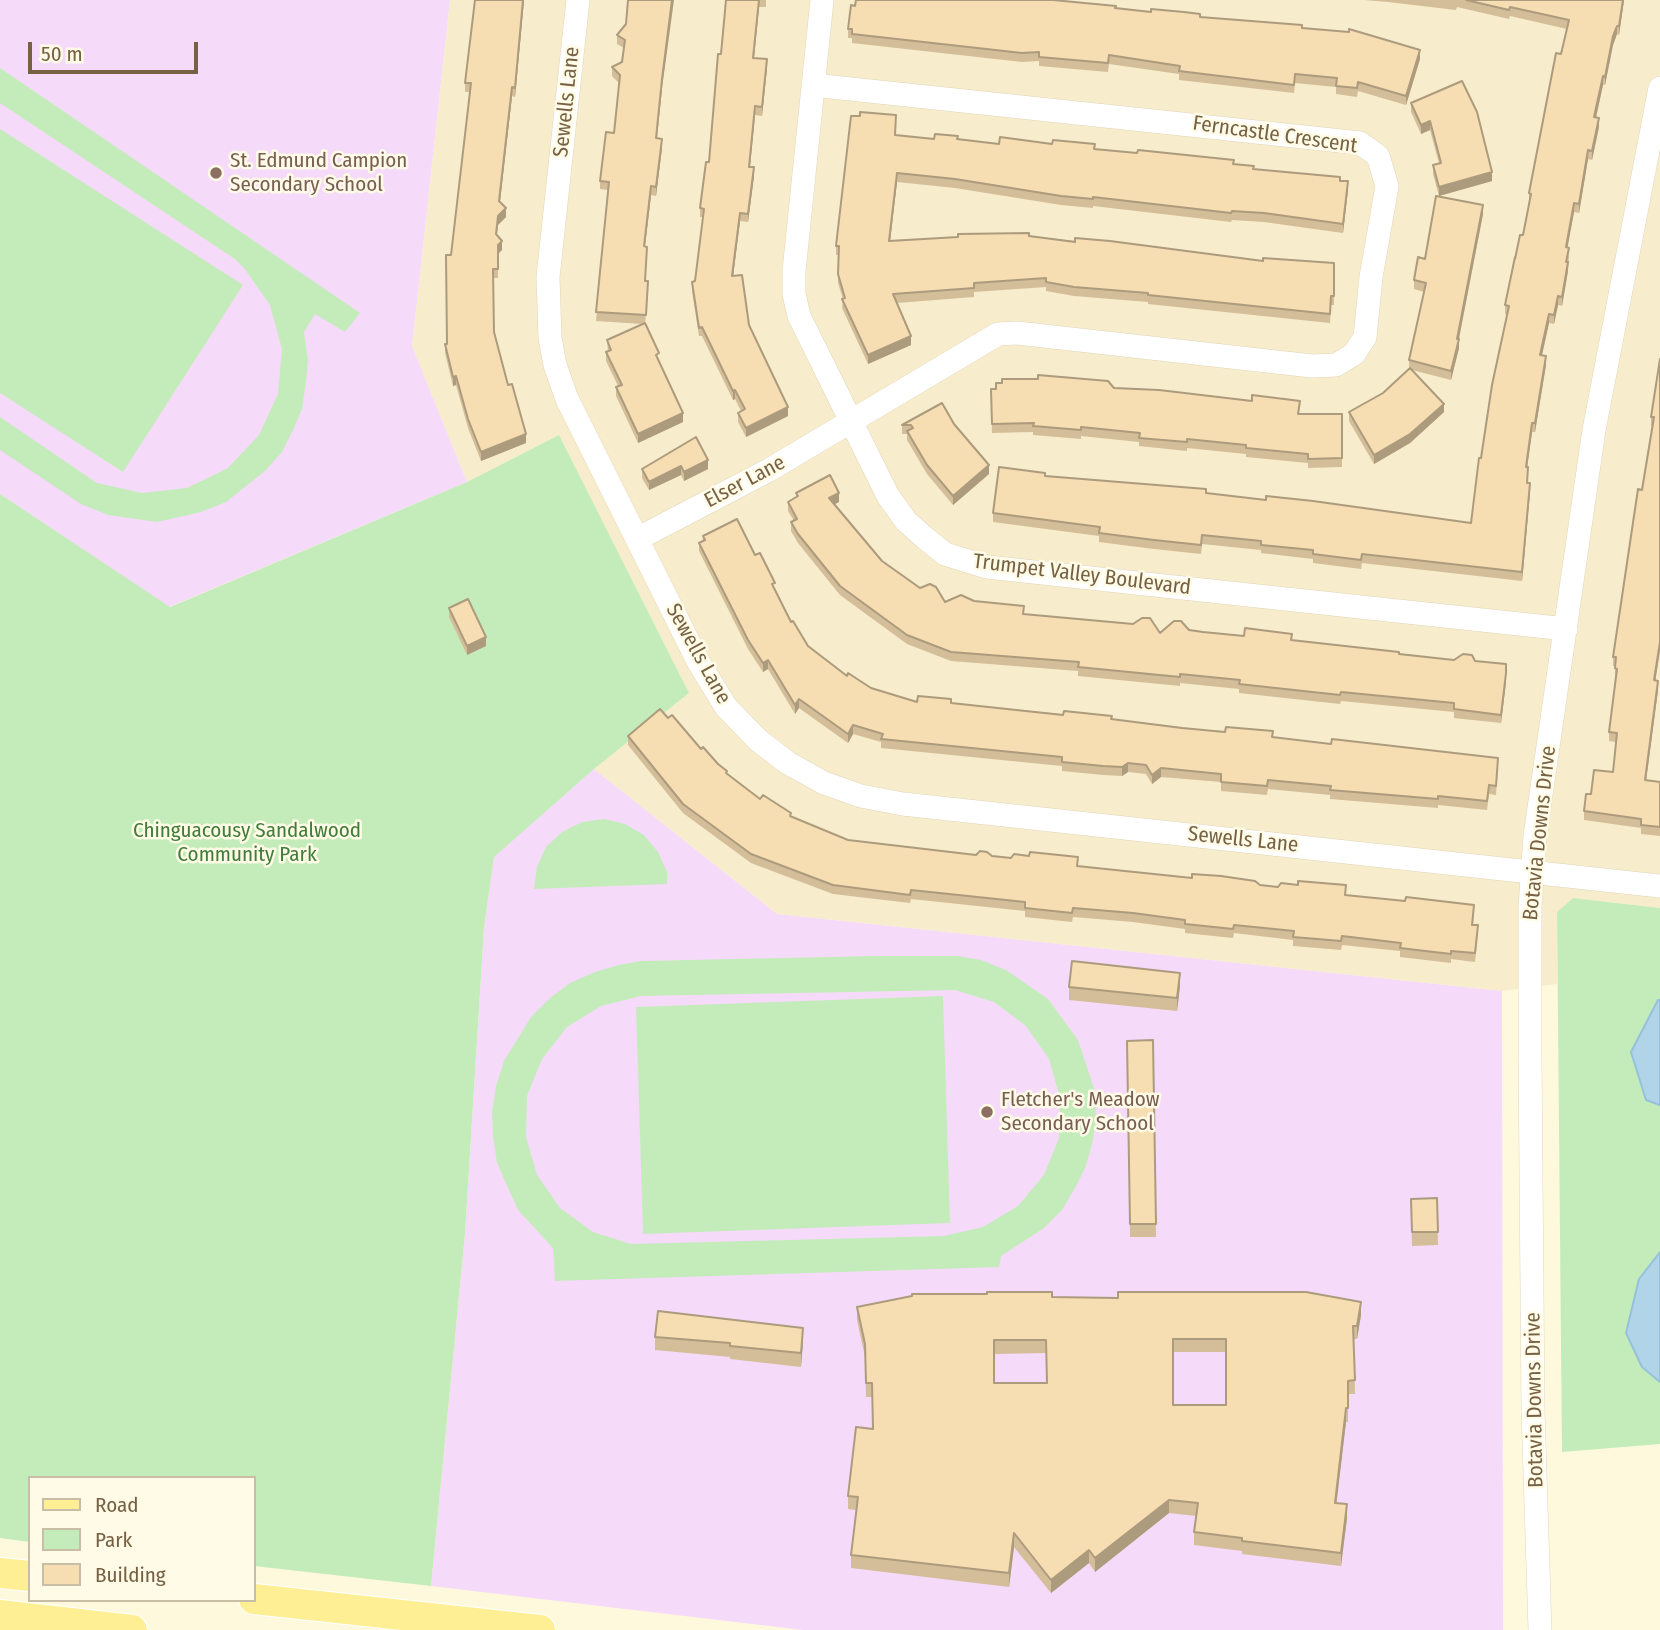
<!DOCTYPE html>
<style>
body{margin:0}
#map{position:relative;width:1660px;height:1630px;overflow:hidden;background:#fef9dd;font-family:"Fira Sans Condensed",sans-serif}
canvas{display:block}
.legend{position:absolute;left:28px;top:1476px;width:228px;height:126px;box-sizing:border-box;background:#fffbe6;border:2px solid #c8bda5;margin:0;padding:9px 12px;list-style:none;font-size:21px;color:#766144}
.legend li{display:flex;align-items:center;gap:14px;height:35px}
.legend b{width:35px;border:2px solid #c8bda5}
.scale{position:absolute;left:28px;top:42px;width:170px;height:32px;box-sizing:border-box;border:4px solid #766144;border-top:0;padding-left:9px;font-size:21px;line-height:24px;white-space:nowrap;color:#766144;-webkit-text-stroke:5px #fffbe6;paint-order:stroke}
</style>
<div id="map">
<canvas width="1660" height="1630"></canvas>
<ul class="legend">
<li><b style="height:9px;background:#ffef94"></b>Road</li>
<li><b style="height:19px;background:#c4ecbb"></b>Park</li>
<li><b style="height:19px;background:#f6ddb2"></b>Building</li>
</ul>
<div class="scale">50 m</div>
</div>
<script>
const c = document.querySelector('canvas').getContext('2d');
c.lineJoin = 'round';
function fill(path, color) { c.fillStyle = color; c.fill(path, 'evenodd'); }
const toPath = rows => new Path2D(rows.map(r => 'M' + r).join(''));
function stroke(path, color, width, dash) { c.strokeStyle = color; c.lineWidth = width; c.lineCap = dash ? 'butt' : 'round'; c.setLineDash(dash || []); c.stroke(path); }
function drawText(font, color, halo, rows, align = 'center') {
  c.font = font + ' "Fira Sans Condensed",sans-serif'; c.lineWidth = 5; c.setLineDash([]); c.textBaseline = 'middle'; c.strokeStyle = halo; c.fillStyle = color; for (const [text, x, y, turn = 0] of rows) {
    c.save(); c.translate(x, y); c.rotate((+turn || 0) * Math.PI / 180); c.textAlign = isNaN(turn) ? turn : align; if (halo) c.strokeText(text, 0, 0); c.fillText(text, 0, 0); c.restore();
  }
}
const residential = toPath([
 [450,0,1660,0,1660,908,1573,898,1557,912,1557,984,1502,991,777,914,594,769,689,693,559,435,467,482,412,346]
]);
const education = toPath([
 [0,0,450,0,412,346,467,482,169,607,0,494],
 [594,769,777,914,1502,991,1503,1630,803,1630,431,1586,465,1234,484,928,494,856]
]);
const green = toPath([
 [0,68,360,313,345,332,315,314,304,332,308,360,306,382,302,409,293,430,282,452,265,471,226,502,201,512,157,522,108,515,81,504,0,450,0,417,97,483,142,493,187,488,228,468,259,435,278,394,282,349,270,305,244,268,235,259,0,103],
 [0,129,243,285,123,472,0,393],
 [559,435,689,693,594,769,494,857,484,928,465,1234,431,1586,254,1566,254,1478,30,1478,30,1542,0,1538,0,494,170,607,467,482],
 [604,819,625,824,644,835,658,852,667,872,667,884,534,889,537,867,546,847,562,832,582,822],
 [1573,898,1660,908,1660,1444,1562,1452,1557,912],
 [873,956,957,956,981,960,1006,970,1048,999,1078,1040,1094,1089,1096,1118,1093,1140,1086,1166,1075,1188,1062,1210,1044,1228,1001,1256,999,1267,555,1281,553,1248,518,1210,497,1163,493,1136,492,1111,496,1086,504,1061,531,1017,550,998,570,983,595,972,619,965,641,961],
 [955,990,994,1002,1026,1026,1049,1059,1060,1098,1059,1138,1044,1175,1018,1206,983,1227,944,1236,631,1244,593,1232,560,1208,537,1175,526,1137,527,1096,542,1059,567,1027,601,1006,641,996],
 [943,996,950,1223,643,1234,636,1007]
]);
const water = toPath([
 [1658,1000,1660,1000,1660,1105,1646,1100,1631,1052,1658,1000],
 [1660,1252,1660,1382,1642,1367,1626,1333,1639,1279,1660,1252]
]);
const minor = toPath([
 [578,0,548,277,550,338,555,365,567,399,699,663,726,707,758,740,788,763,824,783,861,796,903,804,1660,886],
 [822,0,794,271,794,294,799,316,888,496,906,521,925,538,945,554,987,567,1566,629],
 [637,539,769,470,998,334,1017,333,1312,366,1336,365,1354,354,1365,337,1371,277,1387,186,1378,156,1360,143,813,85],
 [1540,1630,1533,1410,1530,1055,1530,907,1535,836,1594,430,1660,88]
]);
const major = toPath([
 [0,1573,30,1576],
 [254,1599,540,1630],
 [0,1615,132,1630]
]);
const wall = toPath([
 [524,0,515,97,512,96,500,202,506,217,498,225,496,235,502,250,498,254,498,278,494,278,494,332,508,385,526,443,481,461,468,428,456,385,453,386,445,353,445,344,447,344,451,255,470,92,465,92,465,83],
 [726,0,766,0,766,7,759,7,754,58,767,68,762,116,755,115,750,167,754,176,748,222,740,221,733,276,749,325,788,416,746,437,738,422,738,413,741,411,735,399,733,400,702,336,699,336,692,291,692,282,695,281,703,217,700,217,700,208,709,162],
 [1364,0,1624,0,1619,35,1617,34,1613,45,1605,85,1603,85,1596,118,1599,127,1592,160,1588,159,1579,213,1574,212,1567,247,1569,257,1568,271,1562,306,1558,305,1554,324,1549,323,1542,355,1546,365,1535,432,1532,432,1527,467,1528,476,1528,483,1530,492,1522,581,1362,563,1361,569,1313,563,1313,559,1261,553,1261,550,1202,544,1201,554,1154,549,1099,542,1099,536,993,522,993,511,1045,476,1471,523,1481,458,1507,315,1505,314,1505,305,1515,259,1523,235,1530,202,1529,202,1529,193,1567,29,1510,16,1509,19,1457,7,1456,10,1388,2],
 [1115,8,1302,28,1420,59,1406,105,1358,91,1357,97,1336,94,1336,87,1295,83,1294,93,1179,80,1179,74,1109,64,1108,72,1039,66,1039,61,1022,62,852,43,852,38,848,38,848,29],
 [626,24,662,88,657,138,662,148,656,196,651,195,645,246,647,256,645,281,648,290,645,324,659,362,683,422,638,443,616,396,616,387,618,386,606,361,606,352,608,352,607,340,642,324,596,321,608,190,600,189,600,181,614,133,619,83,612,76,612,67,622,62,624,48,617,44,617,35],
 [1411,103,1492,181,1439,196,1433,174,1433,165,1439,163,1430,130,1421,134,1411,112],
 [860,116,896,135,934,139,957,139,999,144,1095,149,1234,164,1253,169,1340,181,1348,190,1343,233,1264,222,1232,220,1231,222,1093,206,1093,208,1061,205,955,188,897,182,890,241,1029,236,1263,261,1334,263,1334,305,1331,305,1330,323,1148,304,1148,302,1074,296,1046,291,1046,287,974,292,974,297,897,303,911,345,868,364,842,308,843,299,838,283,838,255,836,255,836,246],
 [1483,214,1459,339,1459,348,1451,380,1412,370,1444,412,1410,443,1374,464,1349,421,1349,412,1383,393,1409,368,1409,360,1424,292,1414,289,1414,280,1425,259],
 [1660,359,1656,680,1658,690,1646,780,1660,782,1660,836,1641,834,1641,828,1584,820,1584,811,1591,794,1613,772,1616,742,1609,741,1609,732,1616,677,1615,677,1615,666,1613,666,1613,657,1652,426,1651,426,1651,417],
 [1114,388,1299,414,1342,414,1342,467,1308,468,1308,463,1246,457,1246,454,1187,448,1187,451,1139,446,1139,442,1081,436,1081,439,1033,435,1033,432,992,433,991,389],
 [954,424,989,474,953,505,927,474,907,440,907,434,902,434,902,425],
 [696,437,708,469,684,481,681,475,649,490,642,478,642,469],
 [796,493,839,502,835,504,882,561,920,588,945,602,974,601,1024,614,1160,633,1189,630,1292,641,1454,660,1475,661,1506,682,1501,723,1454,718,1454,712,1341,701,1340,704,1239,693,1239,689,1180,683,1180,686,1078,676,1078,671,951,661,907,644,840,595,798,543,791,531,791,522,794,521,788,511,788,502,796,497],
 [703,536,755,555,791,622,808,646,847,676,871,688,917,702,951,703,1111,719,1273,738,1498,766,1496,795,1489,794,1487,810,1438,805,1438,808,1330,799,1330,795,1268,789,1267,795,1221,791,1221,782,1161,777,1152,784,1146,774,1128,772,1122,776,1103,775,1062,771,1062,766,881,748,881,742,853,734,848,743,799,708,795,714,768,669,763,672,748,649,699,551,699,543,703,541],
 [449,608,486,646,467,655,449,617],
 [668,718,727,775,760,799,791,816,848,840,976,855,1346,895,1474,914,1473,925,1478,934,1475,962,1451,959,1451,963,1400,957,1400,951,1342,945,1341,950,1293,946,1293,940,1234,933,1233,938,1185,933,1185,929,1133,922,1073,917,1072,922,1025,917,1025,911,911,899,910,903,833,894,751,863,683,813,628,745,628,736],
 [1180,986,1177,1011,1069,1000,1069,987],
 [1153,1040,1156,1237,1130,1237,1127,1041],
 [1437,1198,1438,1245,1412,1246,1411,1199],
 [1052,1297,1361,1315,1357,1339,1354,1339,1355,1394,1348,1394,1348,1422,1346,1422,1336,1503,1347,1518,1341,1566,1242,1554,1242,1551,1194,1545,1194,1532,1196,1516,1169,1513,1095,1572,1089,1563,1051,1593,1014,1547,1009,1587,851,1568,851,1555,856,1510,848,1509,848,1496,873,1429,872,1397,866,1397,865,1357,857,1320,857,1307],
 [1173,1352,1226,1352,1226,1405,1173,1405],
 [1046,1353,1047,1383,994,1383,994,1354],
 [655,1337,803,1341,801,1367,730,1359,730,1357,655,1350]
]);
const shadedWall = toPath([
 [523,0,524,0,515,97,515,88],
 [672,0,674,0,662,88,656,147,662,79],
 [759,0,759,7,753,67,753,58],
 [1623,0,1624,0,1619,35,1619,26],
 [1617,26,1617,34,1613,45,1605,85,1605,77,1613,36],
 [1420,50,1420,59,1406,105,1406,96],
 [767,59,767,68,762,116,762,107],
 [1603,76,1603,85,1594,126,1594,117],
 [512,87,512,96,499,210,499,201],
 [755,106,755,115,749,176,749,167],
 [1599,118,1599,127,1592,160,1592,151],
 [1430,121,1430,130,1421,134,1421,125],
 [662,139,662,148,656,196,656,187],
 [1588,150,1588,159,1579,213,1579,204],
 [754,167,754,176,748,222,748,214],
 [1492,172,1492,181,1439,196,1439,187],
 [897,173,897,182,889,250,889,241],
 [1348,181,1348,190,1343,233,1343,224],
 [651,186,651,195,644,255,644,246],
 [1574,203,1574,212,1566,256,1566,247],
 [1483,205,1483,214,1457,348,1457,339],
 [506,208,506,217,498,225,496,243,498,216],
 [740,213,740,221,732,285,732,276],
 [502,241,502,250,498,254,498,278,498,245],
 [1568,262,1568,271,1562,306,1562,297],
 [1558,296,1558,305,1554,324,1554,315],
 [1549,314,1549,323,1540,364,1540,355],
 [911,336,911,345,868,364,868,355],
 [1459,339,1459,348,1451,380,1451,371],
 [1546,356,1546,365,1535,432,1535,423],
 [456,376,456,385,453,386,453,377],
 [735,390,735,399,733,400,733,391],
 [1444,404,1444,412,1410,443,1374,464,1374,455],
 [788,407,788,416,746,437,746,428],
 [683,413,683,422,638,443,638,434],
 [1532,423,1532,432,1526,476,1526,467],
 [526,434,526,443,481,461,481,452],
 [708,460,708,469,684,481,684,472],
 [989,465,989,474,953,505,953,496],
 [681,466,681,475,649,490,649,482],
 [1530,483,1530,492,1522,581,1522,572],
 [839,493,839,502,829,507,829,498],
 [486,637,486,646,467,655,467,646],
 [1660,642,1660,651,1654,689,1654,680],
 [768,660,768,669,763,672,763,663],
 [1506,673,1506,682,1501,723,1501,715],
 [1658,681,1658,690,1645,789,1645,780],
 [799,699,799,708,795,714,795,705],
 [853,725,853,734,848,743,848,734],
 [1128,763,1128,772,1122,776,1122,767],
 [1161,768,1161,777,1152,784,1152,775],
 [1180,973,1180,986,1177,1011,1177,998],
 [1361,1302,1361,1315,1357,1339,1357,1326],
 [803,1328,803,1341,801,1367,801,1353],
 [1346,1408,1346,1422,1335,1516,1335,1503],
 [1169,1500,1169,1513,1095,1572,1095,1558],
 [1347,1504,1347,1518,1341,1566,1341,1553],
 [1014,1533,1014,1547,1009,1587,1009,1573],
 [1089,1550,1089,1563,1051,1593,1051,1580]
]);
const building = toPath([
 [475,0,523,0,515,88,512,87,499,201,506,208,498,216,496,234,502,241,498,245,498,269,493,269,494,332,508,385,512,384,526,434,481,452,468,419,456,376,453,377,445,344,447,344,446,255,451,255,471,83,465,83,475,0],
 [628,0,672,0,662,79,656,138,662,139,656,187,651,186,644,246,647,247,645,281,648,281,646,315,596,312,609,182,600,181,606,132,614,133,620,75,612,67,622,62,625,40,617,35,626,24,628,0],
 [726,0,759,0,753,58,767,59,762,107,755,106,749,167,754,167,748,214,740,213,732,276,742,275,749,325,788,407,746,428,738,413,745,409,735,390,733,391,702,327,699,328,692,282,695,281,704,209,700,208,706,162,709,162,718,54,721,54,726,0],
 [856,0,1053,0,1116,6,1115,8,1151,12,1151,9,1184,12,1200,14,1200,17,1302,25,1302,28,1349,32,1349,29,1420,50,1406,96,1358,82,1357,88,1336,86,1337,78,1295,74,1294,85,1179,71,1180,66,1109,55,1108,63,1039,57,1039,52,1022,53,852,34,852,29,848,29,851,5,855,6,856,0],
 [1466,0,1623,0,1619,26,1617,26,1613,36,1605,77,1603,76,1594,117,1599,118,1592,151,1588,150,1579,204,1574,203,1566,247,1569,248,1566,262,1568,262,1562,297,1558,296,1554,315,1549,314,1540,355,1546,356,1535,423,1532,423,1526,467,1528,467,1527,483,1530,483,1522,572,1362,554,1361,560,1313,554,1313,550,1261,545,1261,541,1202,535,1201,545,1154,540,1099,533,1100,527,993,513,999,467,1045,473,1045,476,1206,489,1206,493,1266,500,1266,496,1313,501,1471,523,1479,458,1481,458,1492,385,1509,306,1505,305,1515,257,1515,259,1520,235,1523,235,1531,194,1529,193,1556,53,1561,54,1569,20,1510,7,1509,10,1466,0],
 [1462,81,1477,112,1492,172,1439,187,1433,165,1441,163,1430,121,1421,125,1411,103,1462,81],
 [860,112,896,115,895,135,934,139,935,134,958,136,957,139,999,144,1000,137,1052,144,1053,140,1095,144,1094,149,1137,153,1138,150,1234,160,1233,164,1254,166,1253,169,1340,177,1340,181,1348,181,1343,224,1264,213,1232,211,1231,213,1093,197,1093,199,1061,196,955,179,897,173,889,241,958,237,958,234,1029,233,1029,236,1075,242,1075,238,1110,241,1263,261,1263,258,1334,263,1334,296,1331,296,1330,314,1148,295,1148,293,1074,287,1046,282,1046,278,974,283,974,288,893,294,911,336,868,355,842,299,845,298,838,274,839,246,836,246,851,116,860,116,860,112],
 [1436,196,1483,205,1457,339,1459,339,1451,371,1409,360,1426,283,1414,280,1418,257,1425,259,1436,196],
 [645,323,659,353,656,355,683,413,638,434,616,387,622,385,606,352,611,350,607,340,645,323],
 [1660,359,1660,642,1654,680,1658,681,1645,780,1660,782,1660,827,1641,825,1641,819,1584,811,1586,794,1591,794,1594,770,1613,772,1617,733,1609,732,1617,669,1615,668,1616,657,1613,657,1638,489,1642,490,1654,417,1651,417,1660,359],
 [1410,368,1444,404,1410,434,1374,455,1349,412,1383,393,1410,368],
 [1038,375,1108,381,1114,388,1159,390,1252,401,1252,395,1300,401,1298,414,1342,414,1342,458,1308,459,1308,454,1246,448,1246,445,1187,439,1187,442,1139,438,1140,433,1081,427,1081,430,1033,426,1034,423,992,424,991,389,996,389,996,383,1002,383,1002,379,1038,379,1038,375],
 [942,403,954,424,989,465,953,496,927,465,907,431,913,428,911,425,902,425,942,403],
 [696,437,708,460,684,472,681,466,649,482,642,469,696,437],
 [830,475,839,493,829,498,882,561,920,588,930,584,936,587,945,602,961,595,974,601,1024,606,1023,614,1133,624,1142,618,1150,618,1160,633,1174,621,1181,621,1189,630,1203,632,1244,636,1245,628,1292,634,1291,640,1399,652,1399,654,1454,660,1463,654,1472,655,1475,661,1506,664,1506,673,1501,715,1454,709,1454,703,1341,692,1340,695,1239,684,1240,680,1180,674,1180,677,1078,667,1079,662,951,652,907,635,840,586,798,534,791,522,797,519,788,502,798,496,796,493,830,475],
 [737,519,755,555,760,553,775,583,772,584,791,622,793,621,808,646,847,676,848,673,871,688,917,702,918,696,951,699,951,703,1063,715,1064,711,1112,716,1111,719,1182,728,1225,732,1226,727,1273,731,1272,737,1331,744,1332,739,1498,758,1496,786,1489,785,1487,801,1438,796,1438,799,1330,790,1331,786,1268,780,1267,786,1221,782,1221,774,1161,768,1152,775,1146,765,1128,763,1122,767,1103,766,1062,762,1062,757,881,739,883,734,853,725,848,734,799,699,795,705,768,660,763,663,748,640,699,543,705,540,703,536,737,519],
 [468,599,486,637,467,646,449,608,468,599],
 [660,709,668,718,672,715,701,749,703,747,718,764,727,771,726,773,760,799,763,795,791,813,790,816,848,840,976,855,980,851,987,852,992,856,1011,858,1014,854,1029,856,1030,852,1078,857,1077,866,1192,878,1192,874,1221,876,1255,881,1260,885,1278,887,1281,883,1298,885,1298,881,1346,885,1345,895,1405,901,1406,897,1474,905,1472,925,1478,925,1475,953,1451,951,1451,954,1400,948,1401,943,1342,936,1341,941,1293,937,1294,931,1234,925,1233,929,1185,924,1185,920,1133,913,1073,908,1072,913,1025,908,1025,902,911,890,910,895,833,885,751,854,683,804,628,736,660,709],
 [1072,961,1180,973,1177,998,1069,987,1072,961],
 [1153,1040,1156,1224,1130,1224,1127,1041,1153,1040],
 [1437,1198,1438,1232,1412,1232,1411,1199,1437,1198],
 [987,1292,1052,1292,1052,1297,1118,1298,1118,1292,1306,1292,1361,1302,1357,1326,1353,1326,1355,1380,1348,1381,1348,1408,1346,1408,1335,1503,1347,1504,1341,1553,1242,1541,1242,1538,1194,1532,1198,1503,1169,1500,1095,1558,1089,1550,1051,1580,1014,1533,1009,1573,851,1555,858,1497,848,1496,856,1427,873,1429,872,1383,866,1383,865,1344,857,1307,912,1296,912,1294,987,1294,987,1292],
 [1173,1339,1226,1339,1226,1405,1173,1405,1173,1339],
 [994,1340,1046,1340,1047,1383,994,1383,994,1340],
 [658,1311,803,1328,801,1353,730,1346,730,1343,655,1337,658,1311]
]);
const markers = [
 [216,173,7,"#8d6e63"],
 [987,1112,7,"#8d6e63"]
];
const streetNames = [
 ["Sewells Lane",567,102,-84],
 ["Ferncastle Crescent",1275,135,8],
 ["Elser Lane",745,482,-28],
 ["Trumpet Valley Boulevard",1082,575,7],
 ["Sewells Lane",698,654,61],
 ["Botavia Downs Drive",1540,833,-84],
 ["Sewells Lane",1243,840,6],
 ["Botavia Downs Drive",1535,1400,-91]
];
const educationNames = [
 ["St. Edmund Campion",230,161],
 ["Secondary School",230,185],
 ["Fletcher's Meadow",1001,1100],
 ["Secondary School",1001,1124]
];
const parkNames = [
 ["Chinguacousy Sandalwood",247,831],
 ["Community Park",247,855]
];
fill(residential, '#f7eccb');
fill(education, '#f6dafa');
fill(green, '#c4ecbb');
fill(water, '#b1d4e9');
stroke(water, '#96c1dc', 2);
stroke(minor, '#e3d6b9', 24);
stroke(major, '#fff', 32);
stroke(minor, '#fff', 23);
stroke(major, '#ffef94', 30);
fill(wall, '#d4be99');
fill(shadedWall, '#ac9b7d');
fill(building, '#f6ddb2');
stroke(building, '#ac9b7d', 2);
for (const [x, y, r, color] of markers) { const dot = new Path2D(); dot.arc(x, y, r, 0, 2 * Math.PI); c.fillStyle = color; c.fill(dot); stroke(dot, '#fffbe6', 2.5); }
drawText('21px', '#766144', '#fffbe6', streetNames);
drawText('21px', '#785e54', '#fffbe6', educationNames, 'left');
drawText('21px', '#407d3a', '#fffbe6', parkNames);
</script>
